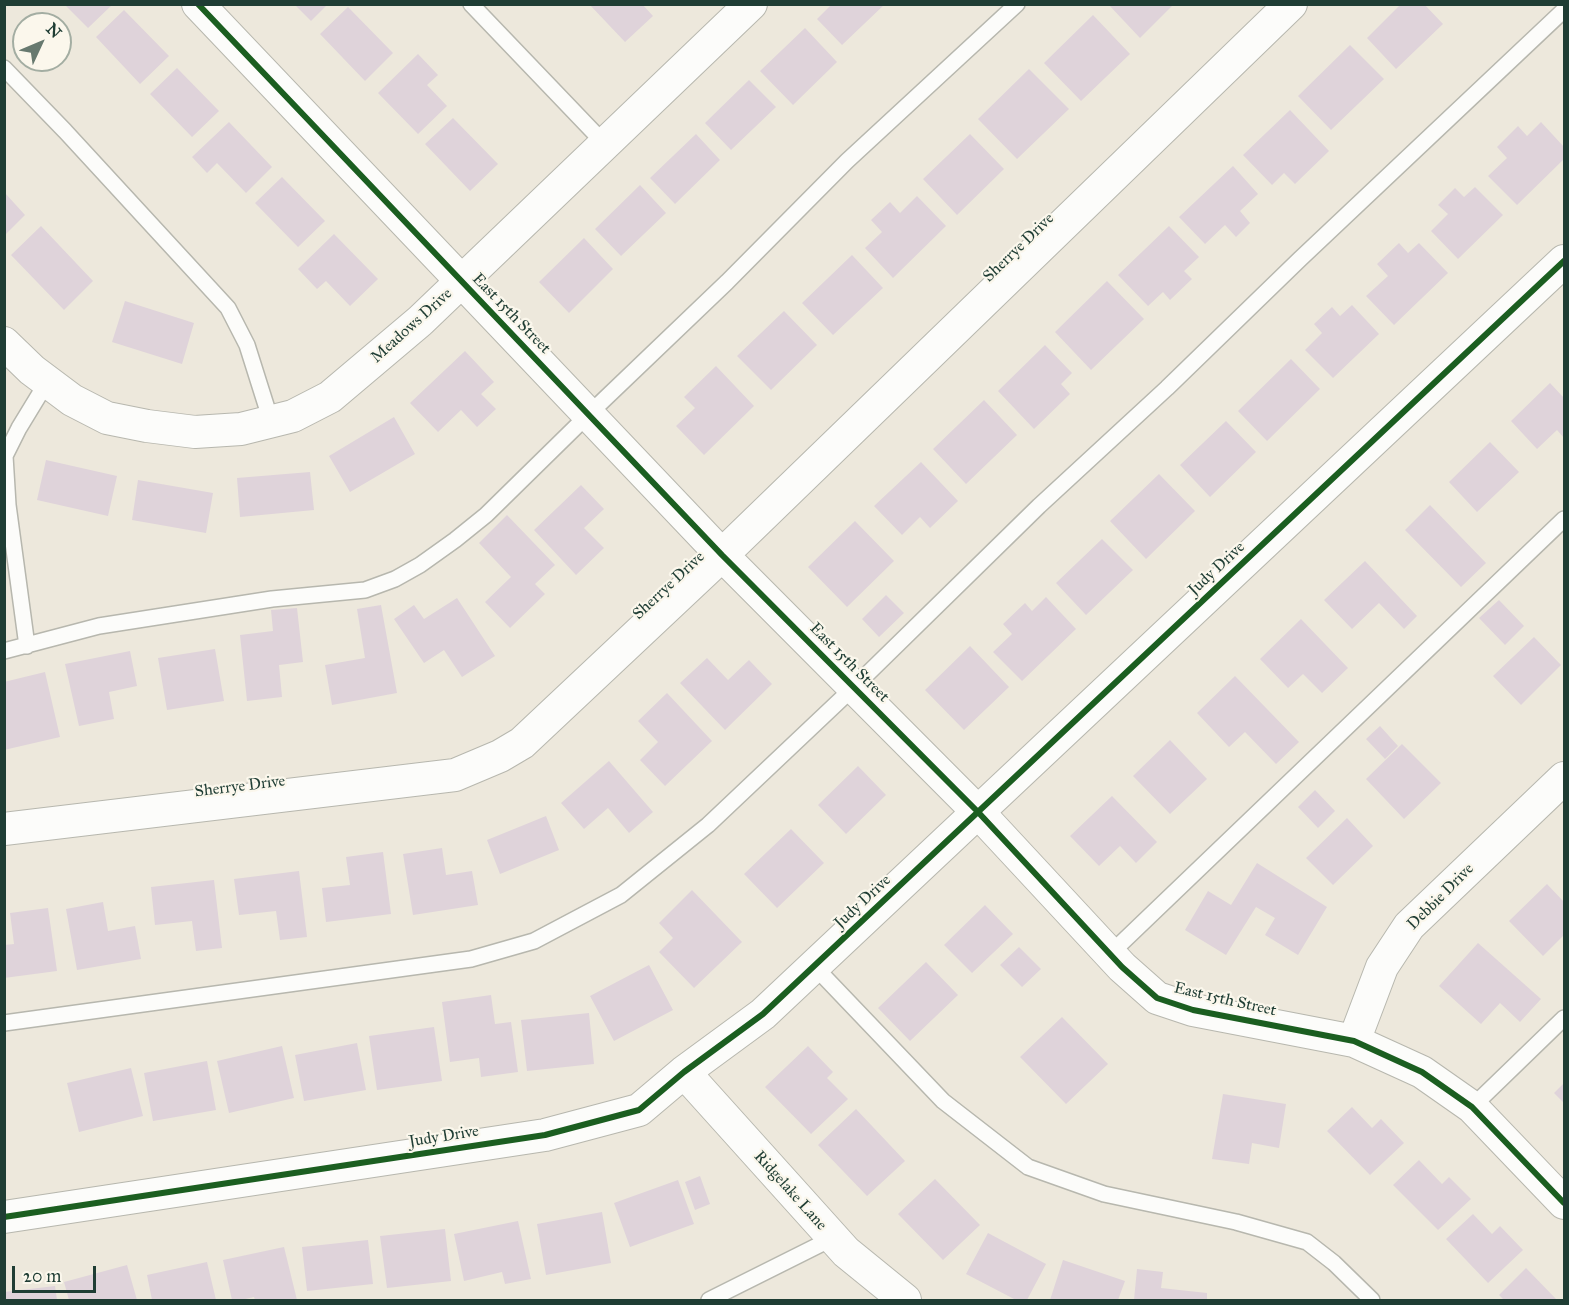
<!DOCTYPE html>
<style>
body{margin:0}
#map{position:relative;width:1569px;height:1305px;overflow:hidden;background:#ede8dc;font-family:"IM FELL Great Primer",serif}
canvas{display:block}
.frame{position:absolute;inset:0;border:6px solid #1f3d34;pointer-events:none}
.north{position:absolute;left:12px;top:12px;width:60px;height:60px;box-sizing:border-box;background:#fbf7ec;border:2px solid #a3ada2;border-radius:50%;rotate:46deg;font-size:16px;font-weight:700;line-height:24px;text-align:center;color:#1f3d34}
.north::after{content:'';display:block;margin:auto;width:21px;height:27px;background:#67796f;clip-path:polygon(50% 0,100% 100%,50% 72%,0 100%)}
.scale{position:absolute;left:12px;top:1266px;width:84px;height:27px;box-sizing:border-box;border:3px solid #1f3d34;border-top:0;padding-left:8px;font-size:18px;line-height:21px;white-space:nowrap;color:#1f3d34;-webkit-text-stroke:4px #fbf7ec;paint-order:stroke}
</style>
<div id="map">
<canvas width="1569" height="1305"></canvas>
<div class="frame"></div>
<div class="north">N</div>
<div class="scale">20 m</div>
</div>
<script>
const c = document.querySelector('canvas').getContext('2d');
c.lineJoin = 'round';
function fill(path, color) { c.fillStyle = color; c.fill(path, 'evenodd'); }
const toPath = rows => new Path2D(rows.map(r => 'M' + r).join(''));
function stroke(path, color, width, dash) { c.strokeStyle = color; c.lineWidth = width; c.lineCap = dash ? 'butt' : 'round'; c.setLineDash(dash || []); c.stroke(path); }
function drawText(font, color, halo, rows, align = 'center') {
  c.font = font + ' "IM FELL Great Primer",serif'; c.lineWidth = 4.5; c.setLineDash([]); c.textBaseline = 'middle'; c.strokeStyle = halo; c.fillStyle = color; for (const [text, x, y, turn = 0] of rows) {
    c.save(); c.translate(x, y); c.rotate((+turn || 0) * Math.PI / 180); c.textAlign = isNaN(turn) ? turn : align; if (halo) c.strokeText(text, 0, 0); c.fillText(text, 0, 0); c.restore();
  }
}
const building = toPath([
 [294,4,328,4,311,21],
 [589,4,642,4,653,16,625,42],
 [832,4,885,4,842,45,817,19],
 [1108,4,1174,4,1140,38],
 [1401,4,1424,4,1443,24,1396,69,1367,38],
 [65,5,112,5,88,28],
 [348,7,393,53,365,81,320,34],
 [124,10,169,56,140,84,96,37],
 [1093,15,1130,54,1081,101,1044,63],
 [805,28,837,62,793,105,760,71],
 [1350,45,1384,79,1331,130,1298,96],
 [418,54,438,75,427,85,447,106,418,134,378,93],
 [177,68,219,111,192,137,150,94],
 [1029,69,1069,109,1017,159,978,119],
 [749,80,776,107,731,150,705,123],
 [1290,110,1329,151,1295,184,1284,173,1272,185,1243,155],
 [453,118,498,164,470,191,425,144],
 [229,122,272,167,246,193,217,163,207,173,192,157],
 [1541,122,1564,147,1564,159,1517,205,1488,176,1507,158,1497,147,1518,126,1527,136],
 [696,134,720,160,675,204,650,178],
 [970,134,1004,169,957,215,923,179],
 [1233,166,1258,194,1240,211,1250,223,1236,237,1225,225,1205,244,1179,217],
 [282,177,325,221,298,247,255,203],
 [640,185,666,213,621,256,595,229],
 [1475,187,1503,215,1458,259,1431,231,1448,214,1438,205,1455,188,1464,197],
 [5,193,25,215,5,235],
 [917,196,946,226,893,278,865,248,882,232,871,220,890,202,900,213],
 [41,226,93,281,64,310,11,255],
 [1169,226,1199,257,1184,271,1192,279,1170,300,1163,292,1148,306,1118,275],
 [334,234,378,279,350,306,326,281,317,289,298,269],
 [584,238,613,269,569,313,539,282],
 [1399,243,1408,253,1419,243,1448,273,1394,325,1366,296,1388,276,1377,264],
 [852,255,883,288,833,335,802,303],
 [1107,281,1144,319,1091,370,1055,332],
 [125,301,194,323,182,364,112,342],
 [1352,305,1379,334,1333,378,1305,350,1322,333,1314,324,1332,307,1340,316],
 [784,311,817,345,771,390,737,356],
 [1045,345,1072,373,1061,384,1070,394,1034,429,998,391],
 [465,351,494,382,481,394,496,409,477,427,461,410,438,432,410,403],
 [1291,359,1320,389,1267,441,1238,411],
 [716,366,754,406,704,455,676,426,695,408,684,397],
 [1550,383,1564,398,1564,438,1557,430,1537,449,1511,421],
 [984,400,1017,435,966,484,933,449],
 [394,417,415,454,350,492,329,456],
 [1226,421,1256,452,1210,497,1180,465],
 [1490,442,1519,472,1477,512,1449,482],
 [46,460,117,476,108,516,37,500],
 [921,462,958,501,930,528,920,517,902,535,874,506],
 [310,472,314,510,240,517,237,478],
 [1159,474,1195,511,1146,559,1110,521],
 [138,480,213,493,206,533,132,520],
 [581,485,604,509,584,528,604,548,576,575,534,530],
 [1430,505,1486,563,1461,587,1405,530],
 [507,515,555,565,535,584,545,594,510,628,485,602,511,577,479,543],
 [855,521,894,561,847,607,808,567],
 [1102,539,1133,570,1086,615,1056,583],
 [1365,561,1417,616,1404,629,1379,603,1352,629,1324,600],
 [886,595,904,613,879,637,862,619],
 [1046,597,1076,629,1022,681,993,652,1012,634,1003,624,1025,603,1032,611],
 [457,598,495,656,462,677,444,650,424,663,394,619,414,605,424,619],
 [1499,600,1524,626,1505,645,1479,618],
 [381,605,397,693,332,705,325,665,365,658,357,609],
 [297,608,303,662,279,665,282,697,247,701,240,635,273,631,271,610],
 [1301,619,1348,668,1322,693,1303,674,1288,688,1260,659],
 [1534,637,1561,665,1521,705,1493,676],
 [970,646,1009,687,964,730,925,690],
 [215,649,224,701,167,710,158,658],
 [130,651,137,686,109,692,114,719,79,726,65,664],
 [707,658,728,680,749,660,772,684,725,730,680,683],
 [45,672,60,737,4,750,4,682],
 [1235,676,1299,742,1276,764,1245,732,1229,747,1197,713],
 [667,693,712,741,665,786,640,760,658,742,638,721],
 [1380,726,1398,746,1385,759,1366,739],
 [1170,740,1207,779,1170,814,1133,776],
 [1402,744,1441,783,1404,819,1366,779],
 [609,761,653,812,629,833,608,808,584,829,561,803],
 [858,766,886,795,846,834,818,805],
 [1315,790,1335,811,1318,828,1298,807],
 [1112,796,1157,842,1136,863,1120,846,1099,866,1070,836],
 [546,816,559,850,500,874,487,840],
 [1347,818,1373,846,1333,885,1306,858],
 [791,829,824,863,777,908,744,874],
 [442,848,446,875,472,871,478,905,413,915,403,854],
 [383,852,391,914,326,922,322,888,350,885,346,857],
 [1257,863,1327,907,1298,955,1265,935,1275,918,1256,907,1226,955,1185,930,1208,891,1231,905],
 [299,871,307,937,280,940,276,911,239,915,234,879],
 [214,880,222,948,196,951,192,921,155,925,151,887],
 [1547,884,1564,902,1564,935,1543,956,1509,921],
 [692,890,742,942,694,988,659,952,673,938,659,923],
 [103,902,108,931,135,926,141,959,77,970,66,909],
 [985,905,1013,934,972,973,944,945],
 [48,908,57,971,4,978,4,945,14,944,10,913],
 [1478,943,1541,999,1520,1022,1500,1003,1481,1024,1439,986],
 [1019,947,1041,969,1022,987,1000,965],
 [926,962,958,995,910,1041,878,1008],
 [649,965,673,1010,614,1041,590,996],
 [491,995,495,1024,511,1022,518,1072,481,1077,479,1058,450,1062,442,1002],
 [589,1013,594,1064,527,1071,521,1020],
 [1062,1017,1108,1064,1066,1104,1020,1057],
 [434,1027,442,1081,377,1090,369,1036],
 [357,1043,366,1090,304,1101,295,1055],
 [282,1046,294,1098,229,1113,217,1061],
 [808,1046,833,1072,827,1078,848,1099,811,1134,765,1087],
 [207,1061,216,1110,153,1121,144,1073],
 [131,1068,143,1116,79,1132,67,1083],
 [1564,1083,1564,1103,1554,1093],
 [1223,1094,1286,1104,1279,1148,1252,1143,1249,1164,1212,1159],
 [1352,1107,1372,1128,1381,1119,1404,1143,1370,1175,1327,1131],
 [856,1109,905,1161,867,1196,818,1145],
 [1419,1160,1442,1184,1449,1177,1471,1199,1438,1230,1393,1185],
 [700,1176,710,1204,695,1210,685,1182],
 [935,1179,980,1225,943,1260,898,1214],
 [678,1180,694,1224,630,1247,614,1203],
 [602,1212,611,1263,546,1275,537,1224],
 [1473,1214,1492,1234,1500,1226,1523,1250,1488,1283,1446,1239],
 [518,1221,531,1279,505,1284,502,1272,464,1281,454,1234],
 [445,1229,451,1281,387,1288,380,1236],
 [988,1233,1046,1264,1027,1300,1016,1300,966,1274],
 [368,1240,373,1284,307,1291,302,1247],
 [284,1247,297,1300,255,1300,254,1297,241,1300,232,1300,223,1260],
 [1063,1260,1125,1281,1118,1300,1050,1300],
 [207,1262,216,1300,152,1300,147,1275],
 [127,1265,137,1300,69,1300,64,1282],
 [1526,1268,1557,1300,1504,1300,1499,1295],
 [1137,1269,1163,1272,1161,1288,1207,1293,1207,1300,1134,1300],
 [55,1286,57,1300,4,1300,4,1292]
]);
const service = toPath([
 [471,4,605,144],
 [4,68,65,131,228,308,247,345,271,421],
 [27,646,8,505,5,456,19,428,47,382],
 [4,651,99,626,272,599,365,590,395,579,420,565,455,540,486,515,589,414,727,282,847,161,1017,4],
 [1110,954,1564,519],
 [814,966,943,1101,1028,1167,1104,1194,1236,1222,1307,1242,1334,1263,1372,1300],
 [4,1023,471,959,534,941,621,895,708,825,854,687,1039,506,1167,388,1300,259,1564,10],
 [1472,1107,1564,1018],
 [709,1300,833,1238]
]);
const minor = toPath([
 [198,4,722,555,978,812,1122,967,1157,998,1193,1010,1354,1041,1422,1072,1472,1107,1564,1203],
 [4,343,32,370,72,400,107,418,147,426,195,432,241,429,293,416,330,397,420,321,751,4],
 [4,829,455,775,500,756,522,743,722,555,1291,4],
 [1354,1041,1382,967,1409,926,1564,778],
 [684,1072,846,1252,905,1300],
 [4,1217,545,1135,639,1110,684,1072,763,1014,1564,261]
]);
const cycleway = toPath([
 [198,4,722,555,978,812,1122,967,1157,998,1193,1010,1354,1041,1422,1072,1472,1107,1564,1203],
 [4,1217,545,1135,639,1110,684,1072,763,1014,1564,261]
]);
const streetNames = [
 ["Sherrye Drive",1019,248,-44],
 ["East 15th Street",511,314,46],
 ["Meadows Drive",412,326,-42],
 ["Judy Drive",1217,569,-43],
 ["Sherrye Drive",669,586,-43],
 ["East 15th Street",849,663,45],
 ["Sherrye Drive",240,787,-7],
 ["Debbie Drive",1441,897,-45],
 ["Judy Drive",863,902,-43],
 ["East 15th Street",1225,1000,13],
 ["Judy Drive",444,1137,-9],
 ["Ridgelake Lane",790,1191,48]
];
fill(building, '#dfd3da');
stroke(service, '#b7b7ae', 18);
stroke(minor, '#b7b7ae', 34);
stroke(service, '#fcfcfa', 15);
stroke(minor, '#fcfcfa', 32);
stroke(cycleway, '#1b5e20', 6);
drawText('16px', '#1f3d34', '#fbf7ec', streetNames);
</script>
